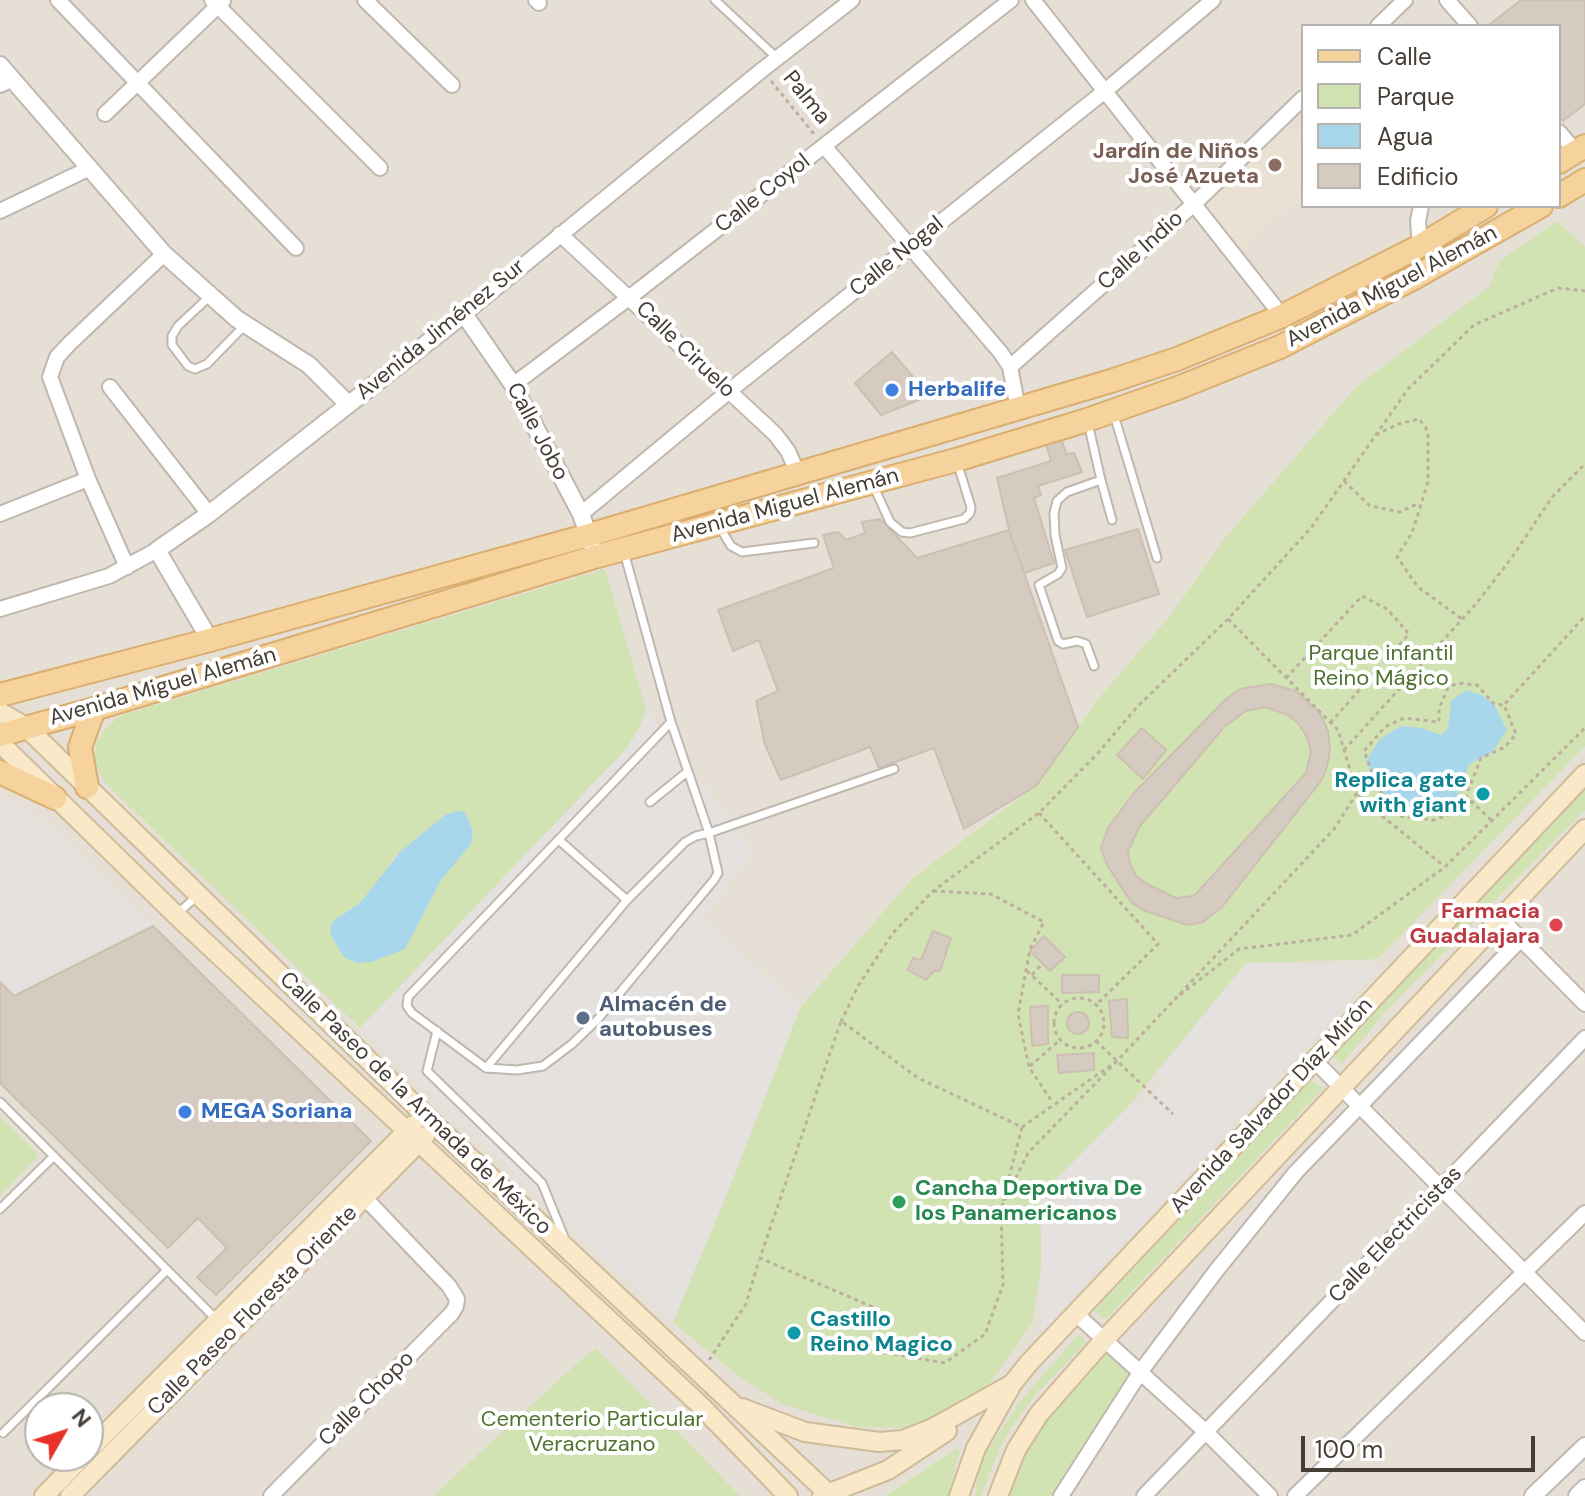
<!DOCTYPE html>
<meta charset="utf-8">
<style>
body{margin:0}
#map{position:relative;width:1585px;height:1496px;overflow:hidden;background:#f2eee7;font-family:"DM Sans",sans-serif}
canvas{display:block}
.legend{position:absolute;left:1301px;top:24px;width:260px;height:184px;box-sizing:border-box;background:#fff;border:2px solid #b5b2af;margin:0;padding:10px 14px;list-style:none;font-size:24px;color:#453e37}
.legend li{display:flex;align-items:center;gap:16px;height:40px}
.legend b{width:40px;border:2px solid #b5b2af}
.north{position:absolute;left:24px;top:1392px;width:80px;height:80px;box-sizing:border-box;background:#fff;border:2px solid #b5b2af;border-radius:50%;rotate:51deg;font-size:22px;font-weight:700;line-height:32px;text-align:center;color:#453e37}
.north::after{content:'';display:block;margin:auto;width:28px;height:36px;background:#e83229;clip-path:polygon(50% 0,100% 100%,50% 72%,0 100%)}
.scale{position:absolute;left:1301px;top:1436px;width:234px;height:36px;box-sizing:border-box;border:4px solid #453e37;border-top:0;padding-left:10px;font-size:24px;line-height:28px;white-space:nowrap;color:#453e37;-webkit-text-stroke:6px #fff;paint-order:stroke}
</style>
<div id="map">
<canvas width="1585" height="1496"></canvas>
<ul class="legend">
<li><b style="height:10px;background:#f6d39d"></b>Calle</li>
<li><b style="height:22px;background:#d2e3b3"></b>Parque</li>
<li><b style="height:22px;background:#a8d6ea"></b>Agua</li>
<li><b style="height:22px;background:#d6cbc1"></b>Edificio</li>
</ul>
<div class="north">N</div>
<div class="scale">100 m</div>
</div>
<script>
const c = document.querySelector('canvas').getContext('2d');
c.lineJoin = 'round';
function fill(path, color) { c.fillStyle = color; c.fill(path, 'evenodd'); }
const toPath = rows => new Path2D(rows.map(r => 'M' + r).join(''));
function stroke(path, color, width, dash) { c.strokeStyle = color; c.lineWidth = width; c.lineCap = dash ? 'butt' : 'round'; c.setLineDash(dash || []); c.stroke(path); }
function drawText(font, color, halo, rows, align = 'center') {
  c.font = font + ' "DM Sans",sans-serif'; c.lineWidth = 8; c.setLineDash([]); c.textBaseline = 'middle'; c.strokeStyle = halo; c.fillStyle = color; for (const [text, x, y, turn = 0] of rows) {
    c.save(); c.translate(x, y); c.rotate((+turn || 0) * Math.PI / 180); c.textAlign = isNaN(turn) ? turn : align; if (halo) c.strokeText(text, 0, 0); c.fillText(text, 0, 0); c.restore();
  }
}
const residential = toPath([
 [0,0,1585,0,1585,1496,0,1496],
 [1303,26,1559,26,1559,206,1303,206],
 [40,1408,88,1408,88,1456,40,1456]
]);
const education = toPath([
 [1287,125,1303,139,1303,190,1241,249,1206,205]
]);
const green = toPath([
 [1557,221,1585,247,1585,746,1378,959,1246,963,1124,1111,1041,1195,1042,1262,1032,1323,979,1398,912,1428,857,1427,782,1404,732,1371,673,1322,729,1189,800,1008,912,879,1036,786,1099,698,1170,616,1225,538,1356,387,1489,287,1499,262],
 [605,569,646,709,640,727,627,748,360,1028,108,786,99,773,94,759,96,742,108,726,122,715],
 [445,815,467,816,473,832,471,844,441,880,405,949,338,917,361,902,384,874,393,858],
 [1585,781,1585,810,1387,1010,1342,1064,1332,1054,1420,963],
 [1311,1080,1323,1088,1106,1319,1094,1311],
 [0,1117,39,1155,0,1196],
 [1079,1334,1086,1342,1033,1398,1011,1428,1000,1447,981,1496,975,1496,980,1461,1022,1399],
 [596,1348,740,1496,433,1496,576,1364],
 [1108,1353,1131,1373,1054,1496,1004,1496,1006,1486,1047,1413,1084,1371],
 [957,1448,960,1451,948,1496,885,1496]
]);
const parking = toPath([
 [646,709,752,851,701,919,800,1008,729,1189,673,1322,360,1028,627,748,640,727],
 [0,798,8,800,45,823,153,926,14,996,0,982],
 [1246,963,1380,967,1043,1330,1040,1195,1133,1102,1144,1104,1165,1083,1160,1070]
]);
const water = toPath([
 [1466,690,1481,695,1494,704,1507,730,1492,752,1469,764,1455,804,1442,814,1405,814,1378,788,1366,761,1380,739,1401,726,1421,728,1441,735,1448,729,1451,701],
 [457,811,464,812,467,816,473,832,471,844,441,880,405,949,371,962,357,963,344,957,330,934,332,922,361,902,400,852,445,815]
]);
const building = toPath([
 [1521,0,1585,0,1585,104,1563,121,1559,115,1559,26,1489,25,1521,0],
 [892,352,929,396,881,415,855,383,892,352],
 [1062,440,1066,454,1074,453,1082,472,1038,486,1041,495,1034,498,1054,563,1024,573,1009,530,997,478,1051,461,1046,444,1062,440],
 [880,519,917,558,1009,530,1078,727,1036,786,964,829,934,748,879,768,870,747,781,780,765,745,756,701,778,691,759,640,733,651,718,610,834,568,823,535,838,532,846,540,865,533,862,522,880,519],
 [1138,529,1159,594,1087,617,1065,550,1138,529],
 [1271,684,1296,691,1320,713,1328,731,1330,749,1327,767,1321,781,1222,907,1203,922,1187,925,1143,910,1131,902,1107,865,1101,848,1108,828,1133,794,1226,699,1240,689,1271,684],
 [1265,707,1288,715,1299,724,1308,739,1311,752,1306,773,1194,896,1176,898,1147,884,1136,876,1129,861,1128,851,1140,826,1225,726,1246,711,1265,707],
 [1142,728,1166,750,1143,779,1117,755,1142,728],
 [153,926,371,1141,216,1295,197,1277,227,1248,198,1218,168,1248,0,1083,0,982,14,996,153,926],
 [933,931,951,938,940,971,934,971,926,980,908,970,913,958,921,960,933,931],
 [1044,936,1065,957,1050,971,1030,951,1044,936],
 [1062,975,1099,975,1099,992,1062,993,1062,975],
 [1127,999,1128,1038,1112,1037,1109,1001,1127,999],
 [1048,1006,1048,1044,1032,1046,1030,1007,1048,1006],
 '1067 1023a11 11 0 1 1 22 0a11 11 0 1 1-22 0Z',
 [1094,1053,1094,1070,1059,1073,1057,1055,1094,1053]
]);
const path = toPath([
 [771,81,814,134],
 [1376,435,1398,424,1419,419,1428,431,1428,482,1412,533,1397,557,1418,587,1462,619],
 [1344,481,1370,506,1400,512,1419,503],
 [1228,619,1338,730,1357,793,1367,804,1444,866],
 [1286,678,1362,596,1387,609,1409,634,1331,722],
 [1344,750,1476,604,1513,556,1552,497,1585,464],
 [1471,802,1457,812,1434,820,1399,816,1378,788,1364,751,1385,727,1404,718,1439,722,1439,708,1448,688,1458,683,1477,685,1494,704,1504,705],
 [1039,813,1158,944,1096,1005],
 [1491,820,1466,796,1481,758,1505,747,1516,734,1504,705,1585,616],
 [933,891,991,894,1044,922,1030,949,1018,1014,1029,1067,1053,1103],
 [1027,971,1062,1004],
 [1032,975,1042,964],
 [1180,995,1239,949,1352,935,1445,867,1585,728],
 '1054 1023a25 25 0 1 1 50 0a25 25 0 1 1-50 0Z',
 [841,1022,858,986,893,933,933,891,1039,813,1098,753,1137,707,1228,619,1311,528,1408,389,1474,325,1558,288,1585,291],
 [1096,1041,1173,1114],
 [1117,1061,1028,1153,1001,1208,1003,1285,985,1334,945,1363,882,1352,877,1309,760,1258,841,1021,918,1078,1022,1127,1117,1061,1334,829,1357,793],
 [1030,1066,1060,1040],
 [1003,1201,1022,1127],
 [709,1360,746,1304,759,1260]
]);
const service = toPath([
 [715,0,777,58],
 [209,297,178,326,172,336,172,345,188,366,195,369,207,364,245,325],
 [1114,415,1157,558],
 [1088,423,1101,480,1067,492,1057,501,1054,513,1055,535,1062,568,1058,574,1039,585,1058,641,1063,644,1077,641,1086,644,1094,666],
 [1101,480,1112,520],
 [874,487,890,522,902,532,910,533,964,519,970,513,971,507,957,462],
 [719,526,731,546,742,552,814,543],
 [671,722,709,833,718,873,714,880,598,1019,572,1044,543,1066,517,1070,486,1068,627,900,685,842,696,836,709,833,894,769],
 [650,802,687,772],
 [560,841,627,900],
 [178,913,197,896],
 [437,1031,427,1071,542,1183,564,1237],
 [486,1068,412,1013,407,1006,408,997,671,722,624,552],
 [0,1102,216,1319],
 [0,1209,54,1156],
 [3,1433,167,1270]
]);
const minor = toPath([
 [58,0,296,248],
 [212,0,380,168],
 [365,0,452,85],
 [536,0,539,3],
 [1033,0,1282,316],
 [1447,0,1470,26],
 [1378,26,1405,0],
 [0,85,11,80],
 [105,114,223,1],
 [1559,132,1576,152],
 [824,146,1001,353,1010,367,1018,409],
 [0,211,90,168],
 [560,234,775,434,788,451,798,474],
 [1420,246,1418,221,1421,206],
 [464,314,762,70,852,0],
 [1010,367,1195,203,1303,98],
 [513,385,630,297,1011,0],
 [110,387,209,514],
 [0,514,88,479],
 [581,514,728,392,1105,91,1213,0],
 [127,567,88,479,50,377,57,357,69,344,164,254],
 [0,609,109,576,157,550],
 [1501,919,1585,1004],
 [1314,1060,1585,1333],
 [1076,1314,1206,1432,1270,1496],
 [271,1496,452,1313,456,1306,457,1299,449,1286,365,1198],
 [1061,1496,1141,1371,1216,1271,1296,1172,1521,939],
 [1144,1496,1585,1038],
 [1295,1496,1585,1213]
]);
const tertiary = toPath([
 [0,65,164,254,237,319,309,365,348,404],
 [210,640,157,550,209,514,464,314,513,385,581,514,591,543],
 [1533,1496,1585,1446],
 [1577,1496,1585,1488]
]);
const secondary = toPath([
 [0,712,26,727,435,1125,831,1496],
 [0,743,176,915,701,1406,788,1496],
 [742,1408,805,1432,879,1442,903,1440,931,1429,1012,1384],
 [88,1451,413,1125],
 [44,1496,83,1456],
 [70,1496,425,1136],
 [822,1496,888,1470,947,1431],
 [959,1496,976,1448,1012,1384,1028,1364,1585,774],
 [998,1496,1016,1450,1039,1414,1104,1340,1585,829]
]);
const primary = toPath([
 [1559,162,1585,146],
 [1559,196,1585,180],
 [0,695,210,640,589,535,1111,381,1177,359,1282,316,1420,246,1486,206],
 [0,735,94,709,594,557,956,460,1087,420,1178,388,1280,347,1414,278,1541,206],
 [0,772,55,798],
 [87,787,80,747,94,709]
]);
const markers = [
 [1275,165,8,"#8d6e63"],
 [892,390,8,"#3f7fe0"],
 [1483,794,8,"#0f9aa8"],
 [1556,925,8,"#e0444e"],
 [583,1018,8,"#5c6f8a"],
 [185,1112,8,"#3f7fe0"],
 [899,1202,8,"#2e9e5b"],
 [794,1333,8,"#0f9aa8"]
];
const streetNames = [
 ["Palma",806,98,51],
 ["Calle Coyol",763,194,-38],
 ["Calle Indio",1141,251,-42],
 ["Calle Nogal",897,257,-39],
 ["Avenida Miguel Alemán",1392,287,-28],
 ["Avenida Jiménez Sur",441,330,-39],
 ["Calle Ciruelo",685,350,44],
 ["Calle Jobo",537,432,62],
 ["Avenida Miguel Alemán",785,506,-15],
 ["Avenida Miguel Alemán",163,687,-16],
 ["Calle Paseo de la Armada de México",415,1104,44],
 ["Avenida Salvador Díaz Mirón",1272,1106,-47],
 ["Calle Electricistas",1396,1235,-46],
 ["Calle Paseo Floresta Oriente",253,1311,-45],
 ["Calle Chopo",367,1399,-45]
];
const educationNames = [
 ["Jardín de Niños",1259,152],
 ["José Azueta",1259,177]
];
const shopNames = [
 ["Herbalife",908,390],
 ["MEGA Soriana",201,1112]
];
const parkNames = [
 ["Parque infantil",1381,654],
 ["Reino Mágico",1381,679],
 ["Cementerio Particular",592,1420],
 ["Veracruzano",592,1445]
];
const cultureNames = [
 ["Replica gate",1467,781],
 ["with giant",1467,806],
 ["Castillo",810,1320,"left"],
 ["Reino Magico",810,1345,"left"]
];
const healthNames = [
 ["Farmacia",1540,912],
 ["Guadalajara",1540,937]
];
const serviceNames = [
 ["Almacén de",599,1005],
 ["autobuses",599,1030]
];
const leisureNames = [
 ["Cancha Deportiva De",915,1189],
 ["los Panamericanos",915,1214]
];
fill(residential, '#e6dfd6');
fill(education, '#eae1d2');
fill(green, '#d2e3b3');
fill(parking, '#e4e1df');
fill(water, '#a8d6ea');
fill(building, '#d6cbc1');
stroke(building, '#cdbfb1', 2);
stroke(service, '#c0b7ae', 11);
stroke(minor, '#c0b7ae', 18);
stroke(tertiary, '#c0b7ae', 20);
stroke(secondary, '#cebb9a', 22);
stroke(primary, '#daae6e', 26);
stroke(path, '#bdaf9d', 3, [4, 4]);
stroke(service, '#fff', 7);
stroke(minor, '#fff', 14);
stroke(tertiary, '#fff', 16);
stroke(secondary, '#fae9c9', 18);
stroke(primary, '#f6d39d', 22);
for (const [x, y, r, color] of markers) { const dot = new Path2D(); dot.arc(x, y, r, 0, 2 * Math.PI); c.fillStyle = color; c.fill(dot); stroke(dot, '#fff', 3); }
drawText('22px', '#453e37', '#fff', streetNames);
drawText('bold 22px', '#785e54', '#fff', educationNames, 'right');
drawText('bold 22px', '#366cbe', '#fff', shopNames, 'left');
drawText('22px', '#4f722f', '#fff', parkNames);
drawText('bold 22px', '#0d838f', '#fff', cultureNames, 'right');
drawText('bold 22px', '#be3a42', '#fff', healthNames, 'right');
drawText('bold 22px', '#4e5e75', '#fff', serviceNames, 'left');
drawText('bold 22px', '#27864d', '#fff', leisureNames, 'left');
</script>
